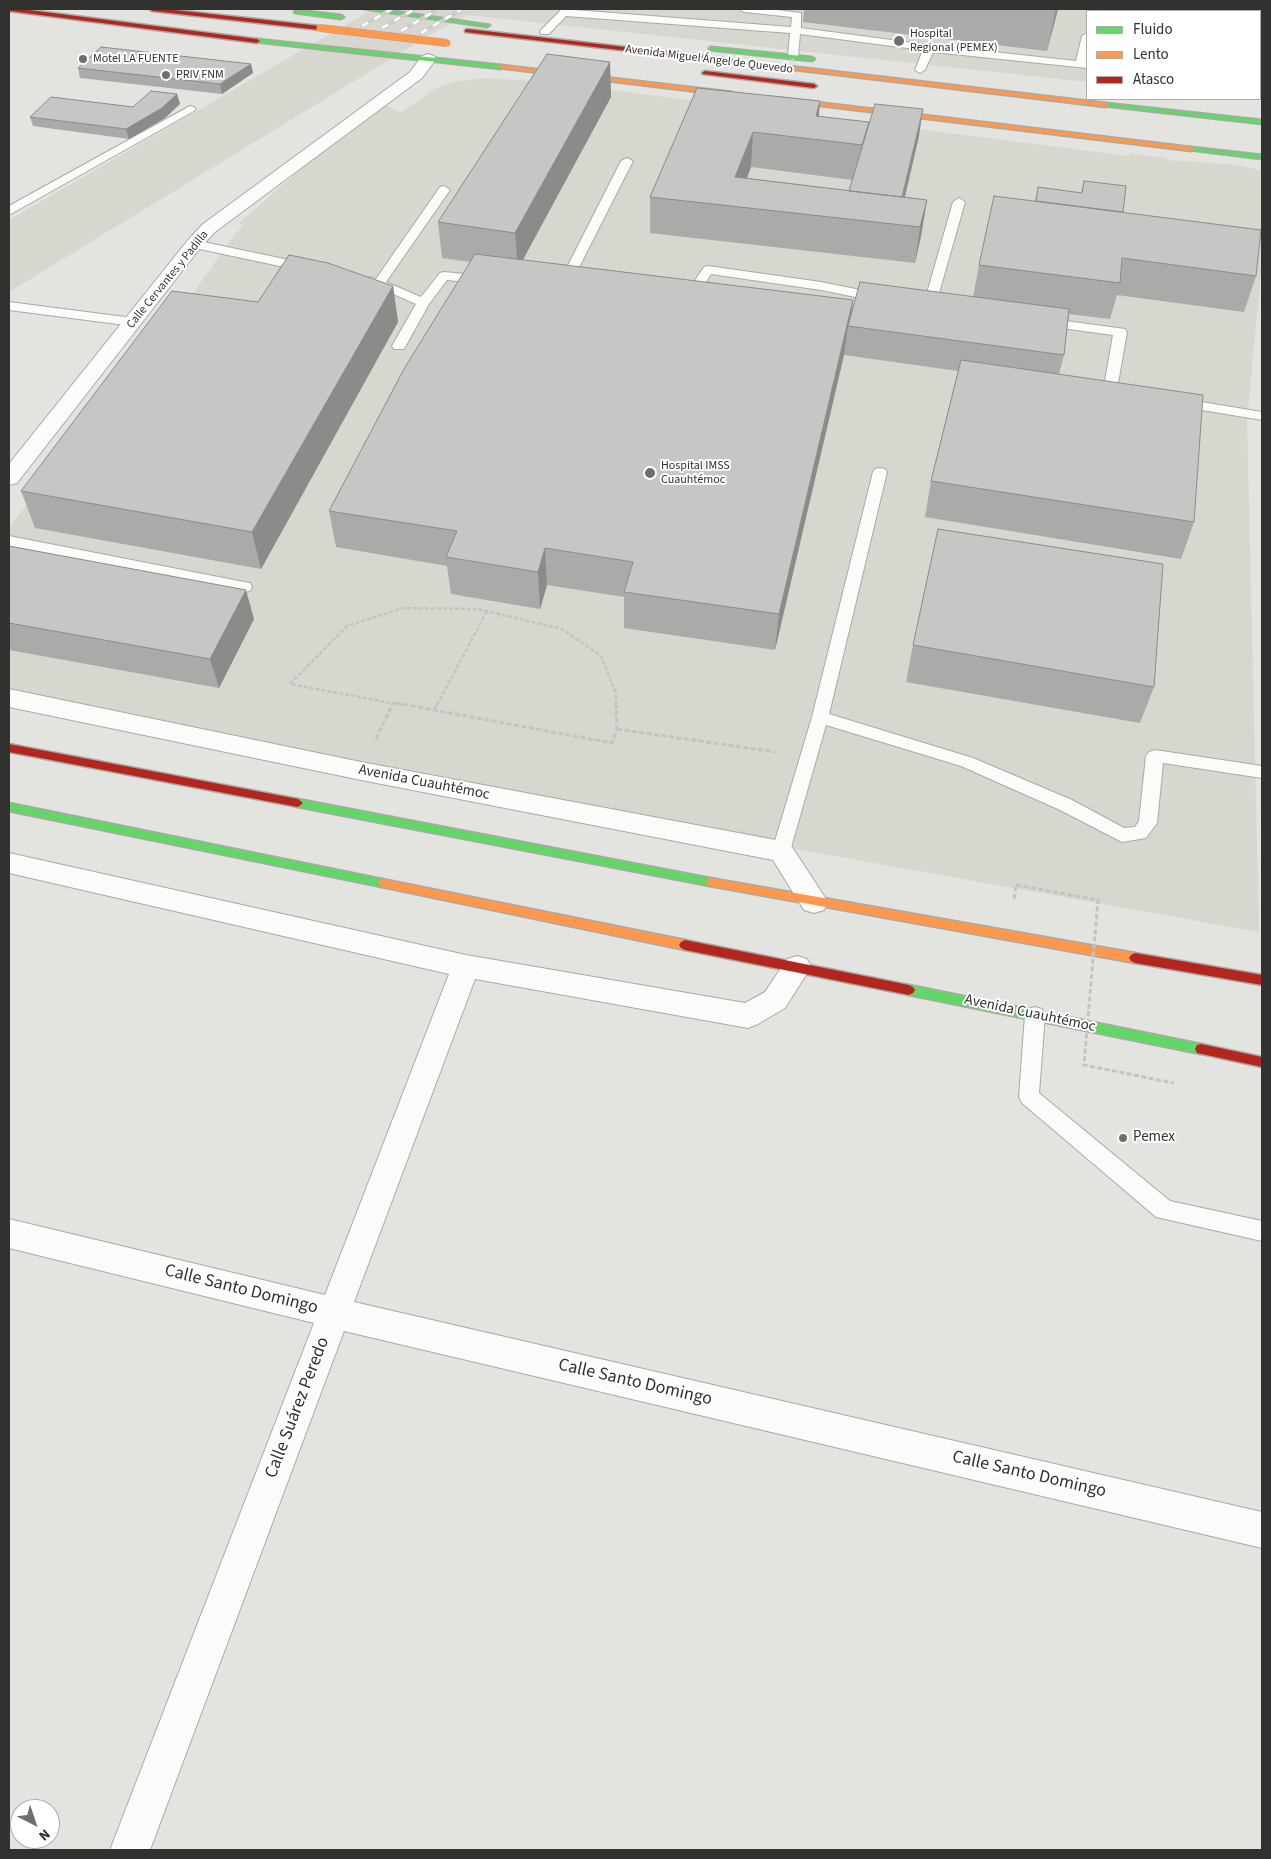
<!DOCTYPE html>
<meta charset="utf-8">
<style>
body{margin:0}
#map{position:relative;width:1271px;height:1859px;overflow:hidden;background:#e3e3e0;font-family:"Source Sans 3",sans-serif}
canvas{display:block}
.frame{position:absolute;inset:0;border:10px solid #31312f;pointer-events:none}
.legend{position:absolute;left:1086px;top:10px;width:175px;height:90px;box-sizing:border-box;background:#fff;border:1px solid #adadac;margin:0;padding:6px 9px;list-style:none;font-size:15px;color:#31312f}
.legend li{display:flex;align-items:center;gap:10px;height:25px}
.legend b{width:25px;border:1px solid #adadac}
.north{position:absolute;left:10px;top:1799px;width:50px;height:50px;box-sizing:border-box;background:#fff;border:1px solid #adadac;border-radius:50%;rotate:139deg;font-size:14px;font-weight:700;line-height:20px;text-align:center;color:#31312f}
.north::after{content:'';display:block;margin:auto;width:18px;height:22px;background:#6f6f6d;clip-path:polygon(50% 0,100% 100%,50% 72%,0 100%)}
</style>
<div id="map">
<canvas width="1271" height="1859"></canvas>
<div class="frame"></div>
<ul class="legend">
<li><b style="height:6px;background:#63d668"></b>Fluido</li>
<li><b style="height:6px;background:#ff974d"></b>Lento</li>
<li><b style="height:6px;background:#b3261e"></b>Atasco</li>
</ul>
<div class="north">N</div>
</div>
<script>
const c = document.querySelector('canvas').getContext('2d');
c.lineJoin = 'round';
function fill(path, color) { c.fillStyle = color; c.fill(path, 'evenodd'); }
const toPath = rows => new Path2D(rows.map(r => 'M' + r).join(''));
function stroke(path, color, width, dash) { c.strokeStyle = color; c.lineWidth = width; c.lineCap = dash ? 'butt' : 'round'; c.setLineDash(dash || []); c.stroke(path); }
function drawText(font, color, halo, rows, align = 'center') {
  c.font = font + ' "Source Sans 3",sans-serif'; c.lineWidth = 4; c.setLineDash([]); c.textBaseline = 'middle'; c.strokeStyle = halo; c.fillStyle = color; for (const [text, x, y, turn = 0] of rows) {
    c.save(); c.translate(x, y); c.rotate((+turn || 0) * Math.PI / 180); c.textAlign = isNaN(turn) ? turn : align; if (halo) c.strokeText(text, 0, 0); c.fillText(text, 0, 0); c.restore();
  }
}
const built = toPath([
 [373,9,1262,9,1262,67,1260,68,1260,11,1087,11,1087,82,468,15,433,33,9,292,9,220],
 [484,78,548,82,1129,156,1130,153,1166,158,1168,160,1239,165,1262,171,1262,262,1247,420,1259,932,706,833,238,745,9,699,9,527,153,350,235,234,244,225,238,224,379,101,400,113,436,88,454,82]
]);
const pathFar1 = toPath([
 [402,705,290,684,347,626,403,608,477,609,562,629,601,656,616,693,616,705],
 [437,705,487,611]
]);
const path = toPath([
 [396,703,612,743,617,729],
 [616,703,617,729],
 [434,710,438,703],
 [617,729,775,752],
 [376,739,393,703],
 [1014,899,1016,885]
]);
const lane = toPath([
 [562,9,791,27,792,17,744,12,739,9,769,9,801,13,801,28,929,45,1076,61,1082,36,1087,33,1087,68,933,52,925,70,920,73,915,70,923,50,800,34,798,57,793,60,788,57,790,33,566,16,549,34,541,34,540,32,541,30,562,9],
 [1090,9,1100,9,1102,11,1088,11,1090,9],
 [190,106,194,107,196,109,194,111,9,215,9,206,190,106],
 [627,158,633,161,569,287,568,290,558,290,557,287,621,161,627,158],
 [444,186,450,190,386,282,421,297,440,273,444,272,486,276,492,280,486,284,447,280,429,304,404,349,394,349,392,346,416,304,375,286,364,284,363,281,369,277,376,279,440,187,444,186],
 [959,198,965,202,935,307,934,310,924,310,923,307,953,202,959,198],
 [194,240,308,264,314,268,308,272,190,247,188,244,194,240],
 [708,266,821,282,880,294,886,298,880,302,821,290,711,274,692,304,682,304,681,301,704,267,708,266],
 [9,302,133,318,140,322,133,326,9,310,9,302],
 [1044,318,1125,329,1127,332,1117,389,1130,391,1132,394,1130,397,1110,396,1103,392,1113,335,1039,325,1037,322,1044,318],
 [1177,398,1262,412,1262,420,1172,405,1170,402,1172,399,1177,398],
 [880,468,885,469,887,472,829,714,973,758,1072,800,1124,828,1135,827,1139,821,1146,756,1149,752,1155,750,1262,766,1262,778,1163,763,1157,823,1146,838,1122,842,1060,810,961,766,826,725,790,851,787,856,781,858,775,856,772,851,812,717,873,472,875,469,880,468],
 [9,536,244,582,250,583,252,587,250,591,244,592,9,546,9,536],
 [1035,1007,1042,1009,1045,1015,1039,1093,1170,1201,1262,1221,1262,1241,1156,1217,1022,1103,1019,1097,1025,1015,1028,1009,1035,1007]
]);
const street = toPath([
 [428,54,434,56,436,59,422,78,215,232,200,248,17,483,9,485,9,464,188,240,203,224,410,72,422,56,428,54],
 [9,689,361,762,781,841,790,844,828,902,824,910,814,913,804,910,773,860,361,780,9,707,9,689],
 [9,853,466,955,745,1003,765,992,787,959,797,956,807,959,811,967,785,1008,758,1024,748,1028,475,979,354,1302,1262,1512,1262,1548,344,1331,150,1850,110,1850,314,1323,9,1248,9,1219,325,1295,449,974,9,873,9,853]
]);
const fast = toPath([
 [364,9,379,9,490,25,487,27,364,9],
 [297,10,341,15,344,17,341,19,295,13,294,12,297,10],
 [257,39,501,65,504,67,501,69,255,42,254,41,257,39],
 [711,47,812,57,815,59,812,61,709,50,709,48,711,47],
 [1262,85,1262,89,1260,90,1260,86,1262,85],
 [1106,103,1262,120,1262,124,1104,106,1104,104,1106,103],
 [1191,147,1262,155,1262,159,1189,150,1189,148,1191,147],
 [298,799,710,878,715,882,710,886,298,807,293,803,298,799],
 [9,803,382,879,387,883,382,887,9,811,9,803],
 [909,985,1201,1044,1205,1045,1207,1049,1205,1053,1201,1054,909,995,905,993,903,990,905,987,909,985]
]);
const slow = toPath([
 [501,65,732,92,735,94,732,96,499,68,498,67,501,65],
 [789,66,1106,103,1109,105,1106,107,787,69,786,68,789,66],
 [782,98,1191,147,1194,149,1191,151,780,101,780,99,782,98],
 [710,878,1135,953,1139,955,1141,958,1139,961,1135,963,710,886,705,882,710,878],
 [382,879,685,940,689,942,691,945,689,948,685,950,382,887,377,883,382,879]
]);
const jam = toPath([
 [9,9,21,9,257,39,260,41,257,43,9,11,9,9],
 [149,9,166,9,320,26,323,28,320,30,152,11,149,9],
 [467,29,731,59,734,61,731,63,465,32,465,30,467,29],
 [705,71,814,84,817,86,814,88,703,74,702,73,705,71],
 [9,744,298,799,303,803,298,807,9,752,9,744],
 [685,940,909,985,913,987,915,990,913,993,909,995,685,950,681,948,679,945,681,942,685,940],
 [1135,953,1262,975,1262,985,1135,963,1131,961,1129,958,1131,955,1135,953],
 [1201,1044,1262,1057,1262,1067,1197,1053,1195,1049,1197,1045,1201,1044]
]);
const rail = toPath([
 [362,26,392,9],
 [382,28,415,9],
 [401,31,438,9],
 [421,33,462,9]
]);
const pathBridge = toPath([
 [1016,885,1098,900,1084,1065,1174,1083]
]);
const slowBridge = toPath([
 [320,28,447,43]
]);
const wall = toPath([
 [804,9,1058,9,1047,51,803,22],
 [1123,9,1150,9,1149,11],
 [1178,9,1253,9,1252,11,1201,11],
 [610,62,611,97,522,260,852,312,973,297,979,265,1035,201,1038,187,1081,193,1084,181,1123,212,1256,276,1244,312,1117,295,1110,319,1069,314,1064,355,1059,374,1194,522,1181,559,925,517,931,481,958,371,844,355,775,650,624,628,624,597,547,585,540,609,451,594,447,566,336,547,329,511,471,262,442,258,438,222],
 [251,64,253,73,222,94,80,78,78,68],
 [697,88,820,101,819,116,919,136,905,197,927,200,921,236,915,263,650,233,650,197],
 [751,167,853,180,849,191,747,178],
 [177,94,180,104,165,118,129,139,33,126,30,117,133,107],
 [393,286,398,322,261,569,35,528,21,491,258,302],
 [9,546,254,619,219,688,9,650],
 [913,645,1154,687,1140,723,906,682]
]);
const shadedWall = toPath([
 [1056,9,1058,9,1047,51],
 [610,62,611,97,518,269,515,233],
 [251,64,253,73,222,94,220,84],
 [177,94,180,104,165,118,129,139,126,129],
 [820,101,817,136,816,116],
 [923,109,919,136,898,225,901,204],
 [753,132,751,167,736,207,735,177],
 [927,200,921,236,915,263,920,227],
 [393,286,398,322,261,569,252,532],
 [853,300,850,327,848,326,844,355,775,650,779,614],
 [545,548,547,585,540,609,538,572],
 [246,590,254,619,219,688,210,659]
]);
const building = toPath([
 [101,47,251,64,220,84,78,68,101,47],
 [547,54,610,62,515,233,438,222,547,54],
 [697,88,820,101,816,116,869,122,862,145,753,132,735,177,927,200,920,227,650,197,697,88],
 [151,91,177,94,162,108,126,129,30,117,51,97,133,107,151,91],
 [875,104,923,109,902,197,849,191,875,104],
 [1084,181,1126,186,1123,212,1036,201,1038,187,1082,193,1084,181],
 [994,196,1261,230,1256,276,1122,258,1120,283,979,265,994,196],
 [475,254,853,300,779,614,624,592,633,562,545,548,538,572,446,557,457,531,329,511,404,369,475,254],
 [289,255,328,263,393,286,252,532,21,491,172,291,258,302,289,255],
 [860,282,1069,309,1064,355,848,326,860,282],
 [961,360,1203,395,1194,522,931,481,961,360],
 [938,529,1163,564,1154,687,913,645,938,529],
 [9,546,246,590,210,659,9,623,9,546]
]);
const markers = [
 [899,41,6,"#6f6f6d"],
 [83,59,5,"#6f6f6d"],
 [166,75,5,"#6f6f6d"],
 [650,473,6,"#6f6f6d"],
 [1123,1138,5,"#6f6f6d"]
];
const farPoinames = [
 ["Hospital",910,34],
 ["Regional (PEMEX)",910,48],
 ["Motel LA FUENTE",93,59],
 ["PRIV FNM",176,75],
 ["Hospital IMSS",661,466],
 ["Cuauhtémoc",661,480]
];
const farStreetnames = [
 ["Avenida Miguel Ángel de Quevedo",709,60,7],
 ["Calle Cervantes y Padilla",168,280,-51]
];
const streetNames = [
 ["Avenida Cuauhtémoc",424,783,11],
 ["Avenida Cuauhtémoc",1030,1014,12]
];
const poiNames = [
 ["Pemex",1133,1138]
];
const nearStreetnames = [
 ["Calle Santo Domingo",241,1290,14],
 ["Calle Santo Domingo",635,1383,13],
 ["Calle Suárez Peredo",298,1408,-69],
 ["Calle Santo Domingo",1029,1475,13]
];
fill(built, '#d7d7cf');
stroke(lane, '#a9a9a6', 2);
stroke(street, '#a9a9a6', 2);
stroke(fast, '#a9a9a6', 3);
stroke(slow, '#a9a9a6', 3);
stroke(jam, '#a9a9a6', 3);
stroke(pathFar1, '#c3c3c2', 2.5, [4, 2]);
stroke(path, '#c3c3c2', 3, [5, 2.5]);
fill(lane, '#fbfbfa');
fill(street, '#fbfbfa');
fill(fast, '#63d668');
fill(slow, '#ff974d');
fill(jam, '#b3261e');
stroke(rail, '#cbcbcb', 4);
stroke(rail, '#fff', 2.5, [7]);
stroke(slowBridge, '#a9a9a6', 8, []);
stroke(pathBridge, '#c3c3c2', 3, [5, 2.5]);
stroke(slowBridge, '#ff974d', 7);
fill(wall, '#aaaaa9');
fill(shadedWall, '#8b8b89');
fill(building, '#c6c6c4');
stroke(building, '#8b8b89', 1);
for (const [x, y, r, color] of markers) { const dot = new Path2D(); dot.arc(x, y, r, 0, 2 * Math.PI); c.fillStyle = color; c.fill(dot); stroke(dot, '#fff', 2); }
drawText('12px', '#31312f', '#fff', farPoinames, 'left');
drawText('12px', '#31312f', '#fff', farStreetnames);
drawText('15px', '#31312f', '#fff', streetNames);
drawText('15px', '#31312f', '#fff', poiNames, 'left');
drawText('18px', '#31312f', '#fff', nearStreetnames);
</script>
